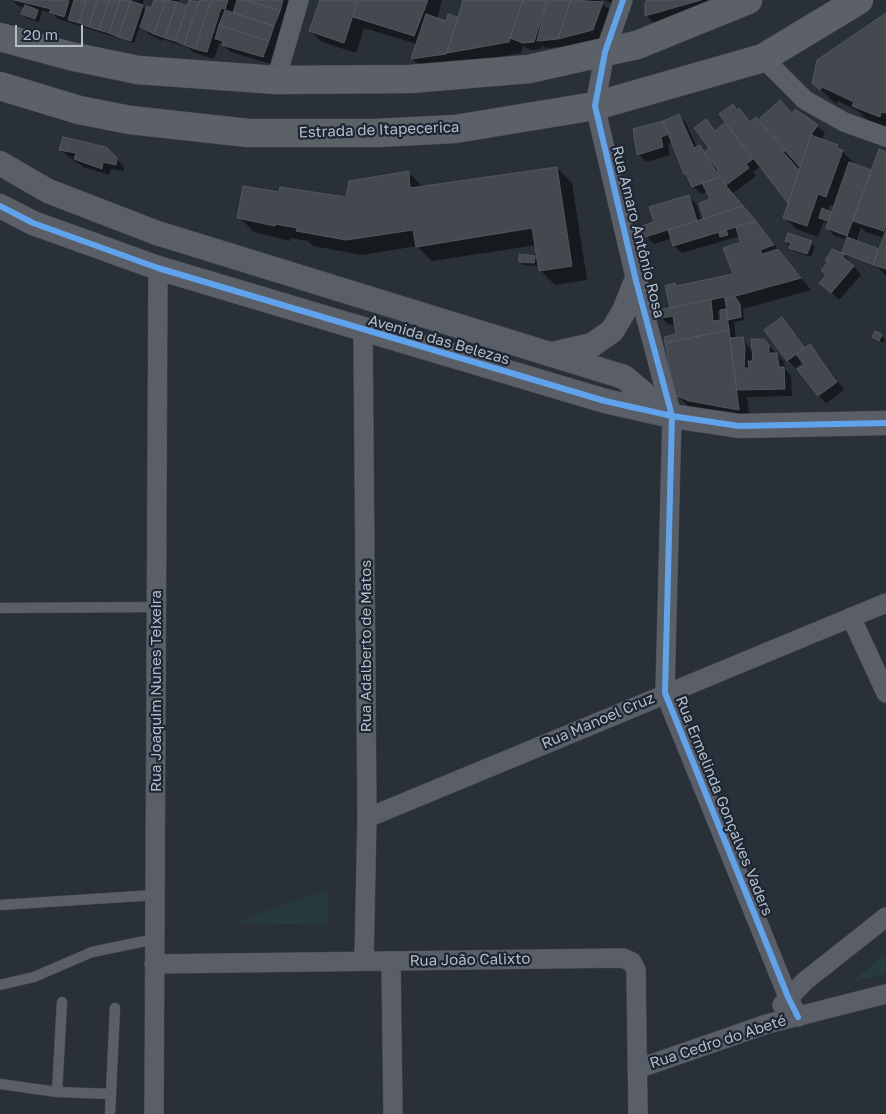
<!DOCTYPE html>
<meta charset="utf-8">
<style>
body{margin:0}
#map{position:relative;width:886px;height:1114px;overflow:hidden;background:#2a3038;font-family:"Golos Text",sans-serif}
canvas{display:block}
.scale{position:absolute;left:15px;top:25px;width:68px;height:22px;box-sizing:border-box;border:2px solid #b4bcc9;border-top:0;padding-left:6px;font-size:15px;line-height:18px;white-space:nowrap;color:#b4bcc9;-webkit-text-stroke:4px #1d2633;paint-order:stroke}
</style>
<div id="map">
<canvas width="886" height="1114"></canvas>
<div class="scale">20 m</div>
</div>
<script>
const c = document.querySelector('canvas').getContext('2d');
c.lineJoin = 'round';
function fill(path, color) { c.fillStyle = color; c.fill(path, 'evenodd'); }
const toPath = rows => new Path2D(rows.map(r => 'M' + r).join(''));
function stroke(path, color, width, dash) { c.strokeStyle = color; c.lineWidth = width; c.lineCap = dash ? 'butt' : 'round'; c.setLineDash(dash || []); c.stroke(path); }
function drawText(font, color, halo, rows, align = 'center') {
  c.font = font + ' "Golos Text",sans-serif'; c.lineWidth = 4.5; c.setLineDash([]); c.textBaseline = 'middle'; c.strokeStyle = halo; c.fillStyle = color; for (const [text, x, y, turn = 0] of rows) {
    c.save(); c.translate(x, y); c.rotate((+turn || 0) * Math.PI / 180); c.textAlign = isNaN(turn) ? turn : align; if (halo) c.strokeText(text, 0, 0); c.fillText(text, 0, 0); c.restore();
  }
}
const green = toPath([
 [328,890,328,925,238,923,268,910],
 [886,954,886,974,850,983]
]);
const shadow = toPath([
 [12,0,124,0,131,3,132,0,144,0,142,6,147,11,152,10,155,0,179,0,178,4,188,7,200,0,294,0,271,64,231,52,220,42,214,59,193,52,189,48,162,39,162,41,149,34,140,26,134,43,58,19,53,14,42,10,39,22,26,18,23,14,25,8,17,5],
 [321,0,442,0,437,19,447,22,459,19,465,0,601,0,600,2,610,10,601,38,566,47,546,48,542,45,541,49,532,50,523,46,521,53,459,64,454,59,454,62,420,66,413,59,417,44,364,28,356,53,322,42,310,31],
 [604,0,613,0,612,3],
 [648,0,743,0,658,27,646,15],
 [886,14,886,128,868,121,858,111,838,101,836,104,814,83],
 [733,106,752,122,793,115,817,126,825,133,822,140,837,146,853,162,853,164,872,172,886,153,886,276,878,268,844,255,861,275,839,300,829,290,848,240,835,236,827,228,829,223,824,221,818,237,796,229,784,217,789,203,761,166,753,172,756,176,733,193,811,290,743,309,744,320,734,322,736,339,742,339,753,352,751,363,754,363,764,340,784,362,785,369,791,376,792,396,747,397,750,421,701,412,688,406,676,394,677,335,675,324,669,325,662,318,673,308,675,285,677,287,735,275,744,243,740,236,682,253,674,246,672,238,654,244,646,236,655,223,689,196,696,204,702,221,705,220,712,200,708,191,701,194,693,186,685,174,673,142,668,144,670,155,646,162,638,154,634,130,679,115,686,123,697,148,700,146,705,151,716,174,721,171,711,149,705,120,716,131,727,123],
 [786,149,802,167,801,170,785,151],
 [830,205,835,207,832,214,827,212],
 [861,227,866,232,885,238,878,250,856,242],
 [718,311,721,311,723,321,719,322],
 [105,148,124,167,124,171,111,169,109,175,83,167,60,150],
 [557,168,572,183,587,280,555,285,540,270,536,245,432,261,417,246,362,255,313,246,308,241,290,238,290,241,254,232,239,217,280,193,347,199,408,172,424,188],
 [786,241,811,243,815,246,811,257,794,251],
 [534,257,537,261,537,266,523,265,520,261],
 [782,318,806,348,810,346,817,353,844,390,826,403,818,395,803,362,795,368,788,360],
 [876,333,885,339,883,343,874,337]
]);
const building = toPath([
 [14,0,67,0,69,1,64,17,49,12,51,9,14,0],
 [74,0,86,0,79,23,68,20,74,0],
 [86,0,97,0,89,27,79,23,86,0],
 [97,0,109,0,99,30,89,27,97,0],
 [109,0,120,0,109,33,99,30,109,0],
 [120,0,131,1,118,37,109,33,120,0],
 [154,0,166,0,154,34,140,27,147,6,151,8,154,0],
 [166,0,177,2,165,38,154,34,166,0],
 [189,0,199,2,184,45,175,41,189,0],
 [199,0,211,1,195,49,184,45,199,0],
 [211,0,228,0,225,9,221,8,207,52,195,49,211,0],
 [237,0,246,0,280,11,274,26,233,13,237,0],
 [246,0,283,0,280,11,246,0],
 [320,0,358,0,344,43,309,31,320,0],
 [358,0,428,0,414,36,353,17,358,0],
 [463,0,523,0,509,42,447,53,463,0],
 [523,0,547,0,534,42,523,43,510,38,523,0],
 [547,0,571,0,558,39,537,41,547,0],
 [571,0,603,2,593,30,558,39,571,0],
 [647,0,701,0,645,16,645,2,647,0],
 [131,1,143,5,131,41,118,37,131,1],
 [177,2,187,6,175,41,165,38,177,2],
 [25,5,38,10,35,19,21,14,25,5],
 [225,10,274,26,269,41,219,25,225,10],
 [886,13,886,113,881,112,880,117,852,106,854,102,822,87,820,90,812,83,817,60,886,13],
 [426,14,446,21,448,14,458,17,446,54,411,59,426,14],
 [219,25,269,41,263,57,222,45,223,41,215,39,219,25],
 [780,100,792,114,795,109,818,125,811,135,800,167,758,120,780,100],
 [733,104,737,110,739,108,750,122,756,117,786,150,783,152,799,170,788,203,719,114,733,104],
 [679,114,694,148,700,145,719,177,692,187,686,174,684,174,663,121,679,114],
 [706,119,715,131,725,122,753,159,746,164,749,168,726,185,717,172,719,171,704,152,709,148,694,128,706,119],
 [663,121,669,134,661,137,663,147,637,155,633,129,663,121],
 [811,135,838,145,837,148,843,150,826,197,818,194,807,226,783,218,811,135],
 [63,137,106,147,117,158,116,165,103,162,102,169,74,159,76,153,59,150,63,137],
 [879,149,886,152,886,224,884,231,853,221,879,149],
 [849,162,871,170,847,236,826,228,849,162],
 [557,167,572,266,539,271,532,228,416,247,413,230,346,240,296,231,297,228,275,224,275,226,237,218,243,186,279,192,280,187,346,197,349,181,409,171,410,188,557,167],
 [719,177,743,206,704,219,699,203,710,199,702,183,719,177],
 [689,195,697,221,645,237,642,226,654,222,649,207,689,195],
 [743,206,756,221,673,246,668,230,743,206],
 [822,208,831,212,828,221,819,218,822,208],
 [756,221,765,233,740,241,736,227,756,221],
 [726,230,728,235,720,237,719,233,726,230],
 [886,230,886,269,873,265,886,230],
 [788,233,812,241,807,254,789,248,791,243,785,241,788,233],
 [766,234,774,245,760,250,762,254,778,249,801,278,725,299,724,297,670,308,665,286,675,283,676,286,733,274,723,248,766,234],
 [847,237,879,249,873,265,842,253,847,237],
 [832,249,845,254,843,257,854,266,831,293,819,283,826,275,821,270,828,262,825,261,832,249],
 [519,254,535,256,534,263,519,262,519,254],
 [735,297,740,304,741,317,728,320,725,299,735,297],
 [711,299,713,321,721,320,720,310,726,309,729,330,665,343,664,337,676,334,673,316,661,318,659,310,711,299],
 [782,317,805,348,787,361,764,330,782,317],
 [729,330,739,410,689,401,675,395,665,343,729,330],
 [875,331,882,334,879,341,872,337,875,331],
 [743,337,745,348,744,368,749,368,748,361,753,361,751,339,764,339,769,345,769,353,777,353,779,367,784,367,785,389,737,390,730,338,743,337],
 [810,344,837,382,818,396,797,369,804,365,796,354,810,344]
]);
const service = toPath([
 [0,608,157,607],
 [0,905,155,895],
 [0,985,34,977,92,952,155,939],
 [0,1084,57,1092,111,1094],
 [57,1092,62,1002],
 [110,1114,115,1008]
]);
const minor = toPath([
 [623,0,605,52,595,106,636,281,672,416,665,693,788,997,798,1017],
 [763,58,805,100,844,122,886,137],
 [276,80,299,0],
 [363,330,367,818,364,961],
 [851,617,886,693],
 [367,818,886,603],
 [391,961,393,1114],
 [154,964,623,958,632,962,636,970,638,1114],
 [782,1005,805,981,886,917],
 [637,1069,767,1024,886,994],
 [154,1114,158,268]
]);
const tertiary = toPath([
 [0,163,48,191,157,233,624,377,668,414],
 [0,206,33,223,158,268,605,401,672,416,739,426,886,423],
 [553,354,592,345,612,331,624,311,636,281]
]);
const primary = toPath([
 [0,37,70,56,138,70,276,80,410,79,529,69,605,52,637,45,748,0],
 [0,86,79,110,130,120,248,133,376,133,455,129,595,106,763,58,859,0]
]);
const cycleway = toPath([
 [623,0,605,52,595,106,636,281,672,416,665,693,788,997,798,1017],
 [0,206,33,223,158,268,605,401,672,416,739,426,886,423]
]);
const streetNames = [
 ["Estrada de Itapecerica",379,130,-2],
 ["Rua Amaro Antônio Rosa",638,232,76],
 ["Avenida das Belezas",439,340,16],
 ["Rua Adalberto de Matos",366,646,-90],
 ["Rua Joaquim Nunes Teixeira",156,691,-90],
 ["Rua Manoel Cruz",598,721,-23],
 ["Rua Ermelinda Gonçalves Vaders",724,806,68],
 ["Rua João Calixto",470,960,-1],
 ["Rua Cedro do Abeté",718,1042,-18]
];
fill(green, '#273a3e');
fill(shadow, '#0007');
fill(building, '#444950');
stroke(building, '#52575f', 1);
stroke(service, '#484c53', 11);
stroke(minor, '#484c53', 20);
stroke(tertiary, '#484c53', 25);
stroke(primary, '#484c55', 29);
stroke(service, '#5a5e66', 10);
stroke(minor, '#5a5e66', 19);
stroke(tertiary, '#5a5e66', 24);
stroke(primary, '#5c6168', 28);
stroke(cycleway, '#60a3ed', 6);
drawText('15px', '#b4bcc9', '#1d2633', streetNames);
</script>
